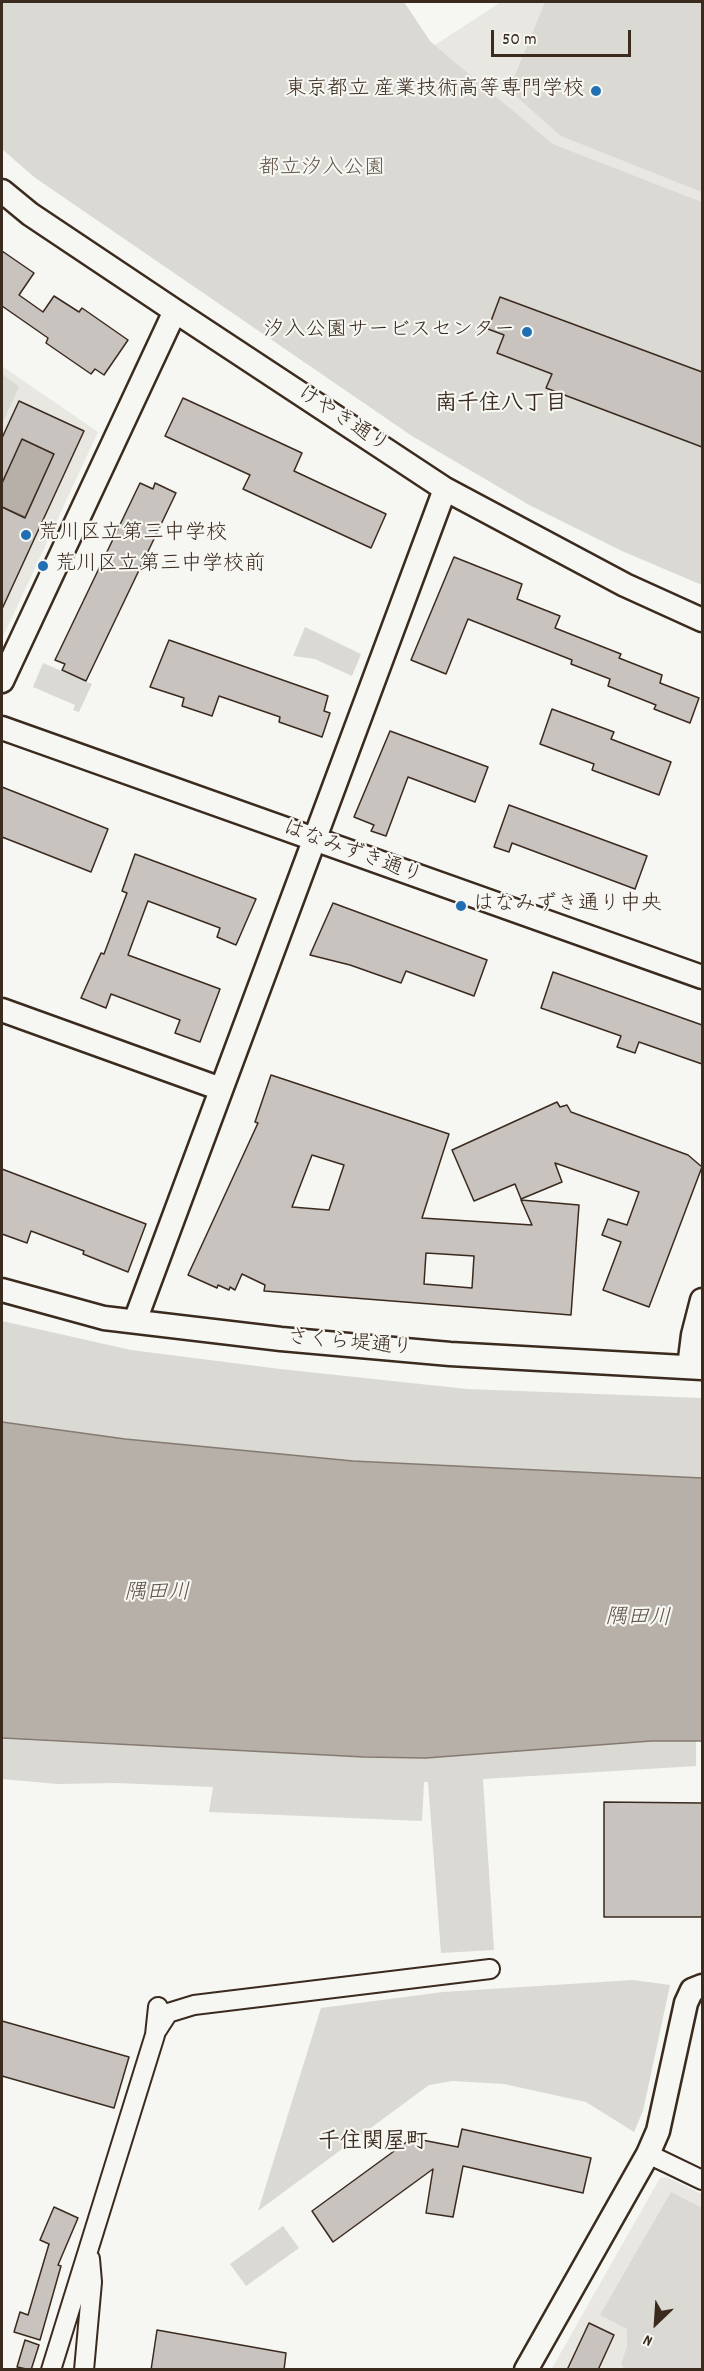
<!DOCTYPE html>
<meta charset="utf-8">
<style>
body{margin:0}
#map{position:relative;width:704px;height:2371px;overflow:hidden;background:#f6f6f2;font-family:Dekko,sans-serif}
canvas{display:block}
.frame{position:absolute;inset:0;border:3px solid #3b2a1e;pointer-events:none}
.north{position:absolute;left:626px;top:2293px;width:60px;height:60px;-webkit-text-stroke:4px #f6f6f2;paint-order:stroke;rotate:205deg;font-size:16px;font-weight:700;line-height:24px;text-align:center;color:#3b2a1e}
.north::after{content:'';display:block;margin:auto;width:21px;height:27px;background:#3b2a1e;clip-path:polygon(50% 0,100% 100%,50% 72%,0 100%)}
.scale{position:absolute;left:491px;top:30px;width:140px;height:27px;box-sizing:border-box;border:3px solid #3b2a1e;border-top:0;padding-left:8px;font-size:18px;line-height:21px;white-space:nowrap;color:#3b2a1e;-webkit-text-stroke:4px #f6f6f2;paint-order:stroke}
</style>
<div id="map">
<canvas width="704" height="2371"></canvas>
<div class="frame"></div>
<div class="north">N</div>
<div class="scale">50 m</div>
</div>
<script>
const c = document.querySelector('canvas').getContext('2d');
c.lineJoin = 'round';
function fill(path, color) { c.fillStyle = color; c.fill(path, 'evenodd'); }
const toPath = rows => new Path2D(rows.map(r => 'M' + r).join(''));
function stroke(path, color, width, dash) { c.strokeStyle = color; c.lineWidth = width; c.lineCap = dash ? 'butt' : 'round'; c.setLineDash(dash || []); c.stroke(path); }
function drawText(font, color, halo, rows, align = 'center') {
  c.font = font + ' Dekko,"Klee One",sans-serif'; c.lineWidth = 4.5; c.setLineDash([]); c.textBaseline = 'middle'; c.strokeStyle = halo; c.fillStyle = color; for (const [text, x, y, turn = 0] of rows) {
    c.save(); c.translate(x, y); c.rotate((+turn || 0) * Math.PI / 180); c.textAlign = isNaN(turn) ? turn : align; if (halo) c.strokeText(text, 0, 0); c.fillText(text, 0, 0); c.restore();
  }
}
const built = toPath([
 [501,2,702,2,702,202,553,144,435,45],
 [2,366,98,432,2,639],
 [666,2177,702,2194,702,2369,551,2370,660,2178]
]);
const green = toPath([
 [2,2,404,2,430,41,553,144,702,202,702,585,622,551,531,506,412,436,34,177,2,149],
 [545,2,702,2,702,192,561,136,509,90],
 [2,374,19,387,2,424],
 [305,627,361,654,352,676,315,659,293,656],
 [43,663,92,684,79,712,73,710,75,705,33,687],
 [2,1321,131,1350,280,1369,467,1389,702,1398,702,1478,353,1461,125,1439,2,1422],
 [2,1739,364,1757,426,1758,651,1741,696,1741,696,1766,483,1779,494,1950,441,1953,428,1782,424,1782,422,1821,209,1812,213,1787,116,1783,57,1784,2,1779],
 [633,1980,670,1985,643,2111,634,2132,586,2102,504,2084,453,2081,429,2085,258,2211,321,2008,443,1992],
 [671,2192,702,2208,702,2369,624,2369,621,2364,627,2347,627,2329,600,2315],
 [283,2226,299,2248,246,2286,230,2264]
]);
const water = toPath([
 [22,439,54,454,25,517,2,507,2,483,22,439],
 [2,1422,125,1439,353,1461,702,1478,702,1741,651,1741,426,1758,364,1757,2,1738,2,1422]
]);
const building = toPath([
 [2,251,34,273,19,295,43,312,54,296,79,312,82,308,128,340,104,375,95,369,91,374,46,343,48,338,2,306,2,251],
 [500,297,702,372,702,447,546,388,552,374,497,353,504,335,488,329,500,297],
 [183,398,302,453,294,471,386,514,371,548,243,489,250,475,165,436,183,398],
 [19,401,84,431,2,609,2,507,25,518,54,454,22,439,2,483,2,438,19,401],
 [140,483,153,489,155,483,176,493,86,681,62,670,65,664,55,660,140,483],
 [454,557,522,584,517,599,560,616,555,628,621,654,619,658,662,675,660,683,699,698,690,723,654,709,656,705,608,686,610,679,571,664,572,660,468,619,446,674,411,660,454,557],
 [169,640,328,696,324,711,330,713,322,737,279,722,280,717,219,696,212,716,182,706,184,698,150,687,169,640],
 [552,709,614,732,611,739,671,762,659,795,592,770,594,764,540,744,552,709],
 [390,731,488,767,475,802,408,777,386,836,371,831,374,825,354,817,390,731],
 [2,787,108,829,91,872,2,837,2,787],
 [509,805,647,856,635,889,512,843,509,852,494,847,509,805],
 [135,854,256,899,236,945,217,937,220,928,148,901,128,955,220,989,200,1042,175,1033,180,1020,111,994,106,1008,81,998,101,953,104,954,127,893,122,891,135,854],
 [333,903,487,960,474,996,406,971,401,983,350,965,310,955,333,903],
 [553,972,702,1025,702,1064,639,1042,635,1053,617,1047,621,1036,541,1008,553,972],
 [271,1075,449,1134,422,1218,532,1225,521,1200,579,1205,571,1315,264,1291,265,1285,242,1274,235,1290,230,1287,229,1290,218,1285,217,1288,188,1275,258,1123,255,1122,271,1075],
 [312,1155,344,1165,329,1210,292,1207,312,1155],
 [426,1253,474,1256,472,1288,424,1284,426,1253],
 [557,1102,560,1107,567,1105,571,1112,688,1155,702,1167,649,1307,603,1290,621,1242,602,1235,608,1219,627,1225,639,1192,555,1163,562,1182,521,1199,515,1184,474,1201,452,1150,557,1102],
 [2,1169,146,1224,128,1272,83,1254,84,1251,31,1231,27,1243,2,1234,2,1169],
 [604,1802,702,1803,702,1917,604,1917,604,1802],
 [2,2021,129,2057,114,2108,2,2076,2,2021],
 [462,2129,591,2158,583,2193,463,2166,453,2217,426,2213,433,2169,333,2242,312,2211,412,2138,458,2147,462,2129],
 [54,2207,78,2218,58,2265,61,2266,40,2340,14,2332,20,2312,28,2315,49,2244,40,2240,54,2207],
 [589,2323,614,2335,598,2370,567,2370,589,2323],
 [157,2330,286,2353,284,2370,151,2370,157,2330],
 [25,2340,39,2345,31,2370,17,2367,25,2340]
]);
const minor = toPath([
 [157,2030,168,2013,194,2005,490,1969],
 [648,2154,702,2180],
 [51,2370,155,2035,158,2007],
 [84,2370,92,2282,90,2259]
]);
const tertiary = toPath([
 [2,191,30,214,175,311,445,489,625,585,702,620],
 [2,681,175,311],
 [2,728,702,977],
 [2,1010,221,1089],
 [2,1290,104,1318,281,1339,450,1354,702,1368],
 [135,1321,445,489],
 [689,1367,693,1335,702,1300],
 [526,2370,648,2154,658,2131,686,2003,692,1990,702,1986]
]);
const markers = [
 [596,91,6,"#1f6fb2"],
 [527,332,6,"#1f6fb2"],
 [26,535,6,"#1f6fb2"],
 [43,566,6,"#1f6fb2"],
 [461,906,6,"#1f6fb2"]
];
const poiNames = [
 ["東京都立 産業技術高等専門学校",584,91,"right"],
 ["汐入公園サービスセンター",515,332,"right"],
 ["荒川区立第三中学校",38,535],
 ["荒川区立第三中学校前",55,566],
 ["はなみずき通り中央",473,906]
];
const parkNames = [
 ["都立汐入公園",322,170]
];
const streetNames = [
 ["けやき通り",342,421,33],
 ["はなみずき通り",352,854,20],
 ["さくら堤通り",350,1345,5]
];
const neighbourhoodNames = [
 ["南千住八丁目",501,406],
 ["千住関屋町",373,2144]
];
const waterNames = [
 ["隅田川",157,1595],
 ["隅田川",638,1620,1]
];
fill(built, '#e8e7e2');
fill(green, '#dad9d3');
fill(water, '#b6b0a9');
stroke(water, '#857a71', 1.5);
fill(building, '#c8c3be');
stroke(building, '#3b2a1e', 1.5);
stroke(minor, '#3b2a1e', 22);
stroke(tertiary, '#3b2a1e', 27);
stroke(minor, '#f6f6f2', 18);
stroke(tertiary, '#f6f6f2', 22);
for (const [x, y, r, color] of markers) { const dot = new Path2D(); dot.arc(x, y, r, 0, 2 * Math.PI); c.fillStyle = color; c.fill(dot); stroke(dot, '#f6f6f2', 2); }
drawText('21px', '#3b2a1e', '#f6f6f2', poiNames, 'left');
drawText('21px', '#63564b', '#f6f6f2', parkNames);
drawText('21px', '#3b2a1e', '#f6f6f2', streetNames);
drawText('bold 22px', '#3b2a1e', '#f6f6f2', neighbourhoodNames);
drawText('italic 22px', '#605248', '#f6f6f2', waterNames);
</script>
